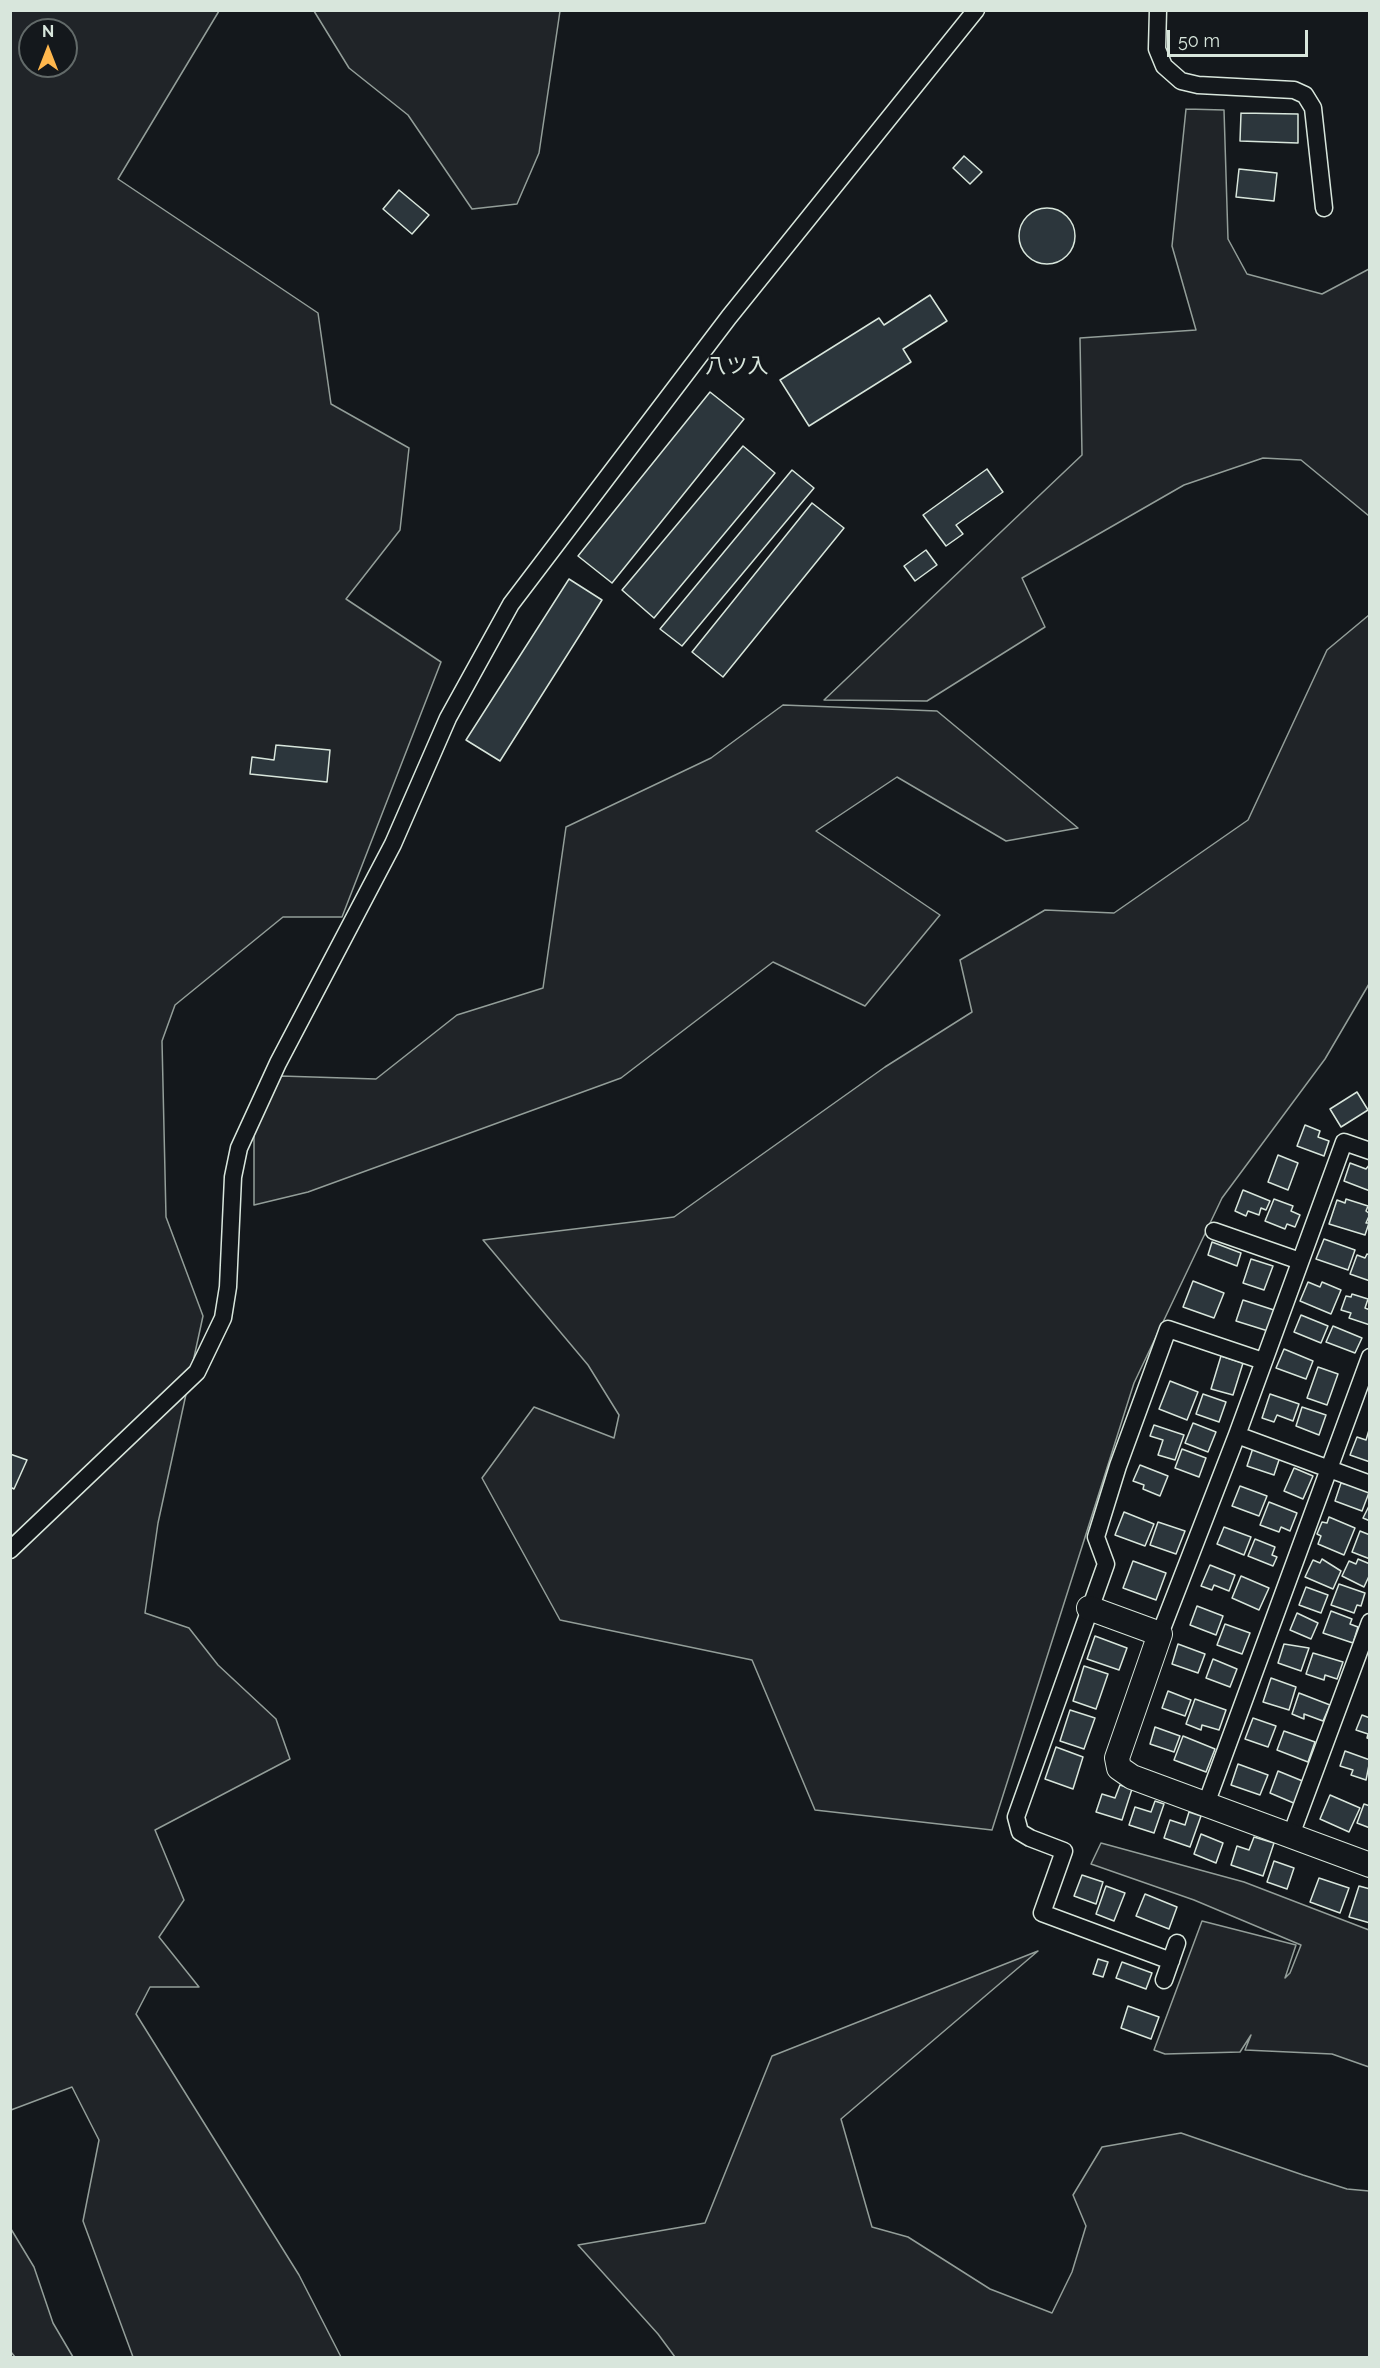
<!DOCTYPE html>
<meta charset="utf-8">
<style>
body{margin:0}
#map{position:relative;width:1380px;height:2368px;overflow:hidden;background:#14181c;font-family:Raleway,sans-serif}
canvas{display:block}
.frame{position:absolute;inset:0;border:12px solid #d8e6dc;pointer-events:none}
.north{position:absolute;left:18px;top:18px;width:60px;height:60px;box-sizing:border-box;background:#14181c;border:2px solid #626a69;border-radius:50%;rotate:0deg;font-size:16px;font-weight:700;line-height:24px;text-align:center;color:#d8e6dc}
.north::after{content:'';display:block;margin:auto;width:21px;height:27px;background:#ffb74d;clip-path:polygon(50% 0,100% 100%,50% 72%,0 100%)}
.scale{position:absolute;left:1167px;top:30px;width:141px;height:27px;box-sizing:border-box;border:3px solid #d8e6dc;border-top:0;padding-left:8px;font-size:18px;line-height:21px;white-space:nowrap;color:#d8e6dc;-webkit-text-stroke:4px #14181c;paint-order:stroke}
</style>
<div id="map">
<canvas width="1380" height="2368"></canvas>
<div class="frame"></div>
<div class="north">N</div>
<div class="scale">50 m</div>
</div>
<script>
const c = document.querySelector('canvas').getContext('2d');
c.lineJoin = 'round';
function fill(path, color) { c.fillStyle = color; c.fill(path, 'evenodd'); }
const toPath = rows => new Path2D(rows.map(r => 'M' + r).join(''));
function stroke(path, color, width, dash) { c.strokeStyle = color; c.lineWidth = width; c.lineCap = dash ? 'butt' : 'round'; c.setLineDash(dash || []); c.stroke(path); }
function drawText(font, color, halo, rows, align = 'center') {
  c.font = font + ' Raleway,"Noto Sans JP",sans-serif'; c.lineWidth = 4.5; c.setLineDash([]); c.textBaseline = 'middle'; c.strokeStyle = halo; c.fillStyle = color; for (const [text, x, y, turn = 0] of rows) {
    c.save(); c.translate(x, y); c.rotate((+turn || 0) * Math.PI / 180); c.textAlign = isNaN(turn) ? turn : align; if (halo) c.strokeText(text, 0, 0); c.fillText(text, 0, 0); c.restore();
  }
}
const green = toPath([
 [11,11,219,11,118,179,318,313,331,404,409,448,400,530,346,599,441,662,342,917,283,917,175,1005,162,1041,166,1217,203,1316,158,1523,145,1613,189,1628,218,1665,276,1719,290,1759,155,1830,184,1900,159,1937,199,1987,150,1987,136,2014,299,2275,341,2357,133,2357,83,2221,99,2140,72,2087,11,2110,11,11],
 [30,30,66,30,66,66,30,66,30,30],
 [314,11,560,11,539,153,517,204,472,209,408,115,349,68,314,11],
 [1186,109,1224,110,1228,239,1247,274,1322,294,1369,269,1369,516,1301,460,1263,458,1184,485,1022,578,1045,627,927,701,824,700,1082,455,1080,338,1196,330,1172,246,1186,109],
 [1369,615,1369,984,1325,1059,1222,1198,1134,1383,992,1830,815,1810,752,1660,560,1620,482,1478,534,1407,614,1438,619,1415,588,1365,483,1240,674,1217,885,1067,972,1012,960,960,1045,910,1114,913,1248,820,1327,650,1369,615],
 [783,705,937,711,1078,828,1006,841,897,777,816,831,940,915,865,1006,773,962,621,1078,308,1192,254,1205,254,1131,281,1076,376,1079,457,1015,543,988,566,827,711,758,783,705],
 [1101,1843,1244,1882,1369,1930,1369,2067,1332,2054,1245,2050,1251,2035,1240,2052,1165,2054,1154,2050,1202,1921,1296,1945,1285,1978,1290,1973,1301,1945,1194,1900,1091,1864,1101,1843],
 [1038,1951,841,2119,872,2227,908,2237,990,2289,1052,2313,1072,2272,1086,2226,1073,2195,1102,2147,1181,2133,1303,2175,1347,2189,1369,2191,1369,2357,675,2357,658,2334,578,2245,705,2223,772,2056,1038,1951],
 [11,2229,34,2267,53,2323,73,2357,15,2357,11,2352,11,2229]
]);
const building = toPath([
 [1241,113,1298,114,1298,143,1240,141,1241,113],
 [964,156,982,172,970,184,953,168,964,156],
 [1239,169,1277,173,1274,201,1236,197,1239,169],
 [399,190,429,215,412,234,383,209,399,190],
 '1019 236a28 28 0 1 1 56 0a28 28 0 1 1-56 0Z',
 [930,295,947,321,903,349,911,362,809,426,780,380,879,318,884,325,930,295],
 [710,392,744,419,612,583,578,556,710,392],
 [743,446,775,473,654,618,622,590,743,446],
 [987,469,1003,492,956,525,963,534,946,546,923,515,987,469],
 [792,470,814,488,682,646,660,629,792,470],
 [812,503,844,528,723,677,692,652,812,503],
 [926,550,937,565,915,581,904,566,926,550],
 [569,579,602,600,500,761,466,740,569,579],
 [276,745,330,750,327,782,250,774,252,757,274,760,276,745],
 [1357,1092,1368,1110,1341,1127,1330,1109,1357,1092],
 [1305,1125,1320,1131,1318,1137,1329,1141,1324,1156,1297,1146,1305,1125],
 [1278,1155,1298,1163,1288,1190,1268,1182,1278,1155],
 [1350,1163,1366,1169,1370,1164,1370,1191,1344,1181,1350,1163],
 [1243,1190,1270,1201,1266,1210,1261,1208,1259,1215,1248,1211,1246,1216,1235,1211,1243,1190],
 [1274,1199,1293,1206,1291,1211,1300,1215,1295,1227,1287,1224,1285,1229,1265,1221,1274,1199],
 [1346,1199,1368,1206,1366,1211,1370,1214,1366,1223,1369,1223,1365,1235,1329,1224,1337,1200,1345,1203,1346,1199],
 [1324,1239,1355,1250,1348,1270,1316,1259,1324,1239],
 [1212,1242,1241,1253,1237,1266,1208,1255,1212,1242],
 [1367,1254,1370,1255,1370,1281,1350,1274,1357,1255,1365,1258,1367,1254],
 [1251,1259,1273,1266,1264,1290,1243,1283,1251,1259],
 [1193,1281,1224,1293,1214,1318,1183,1307,1193,1281],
 [1308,1282,1320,1287,1322,1282,1341,1290,1331,1314,1300,1301,1308,1282],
 [1352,1294,1368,1299,1365,1308,1370,1310,1370,1325,1349,1318,1351,1313,1341,1310,1346,1296,1351,1297,1352,1294],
 [1243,1300,1274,1310,1268,1331,1236,1321,1243,1300],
 [1301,1315,1328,1326,1321,1343,1294,1332,1301,1315],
 [1333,1326,1362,1338,1355,1353,1326,1342,1333,1326],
 [1284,1349,1313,1361,1306,1379,1276,1368,1284,1349],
 [1221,1356,1243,1363,1233,1395,1211,1389,1221,1356],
 [1318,1367,1338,1374,1327,1405,1307,1398,1318,1367],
 [1170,1381,1198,1392,1187,1420,1159,1409,1170,1381],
 [1203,1394,1226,1402,1219,1422,1196,1414,1203,1394],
 [1270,1394,1299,1404,1293,1421,1277,1415,1274,1422,1262,1418,1270,1394],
 [1302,1407,1326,1415,1319,1435,1296,1426,1302,1407],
 [1193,1423,1216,1432,1208,1452,1185,1443,1193,1423],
 [1154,1425,1184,1435,1175,1460,1158,1455,1163,1440,1150,1436,1154,1425],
 [1369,1430,1370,1430,1370,1462,1350,1455,1357,1437,1366,1440,1369,1430],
 [1253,1448,1280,1457,1274,1475,1247,1466,1253,1448],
 [1182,1449,1206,1458,1199,1477,1175,1468,1182,1449],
 [10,1454,27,1460,14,1489,10,1487,10,1454],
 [1140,1465,1168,1476,1160,1496,1143,1489,1144,1485,1133,1481,1140,1465],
 [1294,1468,1313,1476,1303,1499,1284,1491,1294,1468],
 [1341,1483,1370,1490,1362,1511,1335,1501,1341,1483],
 [1240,1486,1267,1496,1259,1516,1232,1506,1240,1486],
 [1269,1502,1297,1513,1290,1531,1281,1527,1279,1532,1260,1525,1269,1502],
 [1370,1504,1370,1521,1363,1518,1370,1504],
 [1124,1512,1154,1524,1145,1546,1115,1535,1124,1512],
 [1329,1517,1355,1528,1344,1555,1318,1544,1321,1536,1317,1534,1322,1522,1327,1523,1329,1517],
 [1158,1522,1185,1531,1176,1554,1150,1545,1158,1522],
 [1224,1527,1251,1537,1244,1555,1217,1544,1224,1527],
 [1360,1531,1370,1535,1370,1559,1352,1552,1360,1531],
 [1255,1539,1275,1547,1272,1555,1277,1557,1273,1566,1248,1556,1255,1539],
 [1322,1559,1341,1571,1333,1589,1305,1577,1313,1560,1320,1563,1322,1559],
 [1358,1559,1370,1564,1370,1574,1364,1587,1342,1576,1349,1561,1356,1564,1358,1559],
 [1133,1561,1166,1573,1156,1600,1123,1588,1133,1561],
 [1210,1565,1235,1575,1229,1591,1214,1585,1212,1590,1201,1586,1210,1565],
 [1241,1576,1269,1588,1259,1610,1232,1598,1241,1576],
 [1339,1584,1365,1593,1361,1606,1357,1605,1354,1613,1331,1605,1339,1584],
 [1306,1587,1328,1595,1321,1613,1299,1605,1306,1587],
 [1197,1606,1223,1616,1216,1635,1190,1625,1197,1606],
 [1331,1611,1352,1619,1350,1624,1358,1627,1353,1643,1323,1633,1331,1611],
 [1297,1613,1318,1623,1311,1639,1290,1630,1297,1613],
 [1225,1624,1250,1633,1242,1654,1217,1645,1225,1624],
 [1095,1636,1127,1648,1119,1670,1087,1659,1095,1636],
 [1178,1644,1205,1654,1198,1673,1172,1664,1178,1644],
 [1284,1644,1309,1648,1301,1671,1278,1663,1284,1644],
 [1313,1653,1343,1662,1337,1679,1325,1675,1324,1680,1306,1674,1313,1653],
 [1213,1659,1237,1669,1230,1687,1206,1678,1213,1659],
 [1084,1666,1108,1674,1096,1709,1073,1701,1084,1666],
 [1271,1678,1296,1687,1289,1710,1263,1702,1271,1678],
 [1168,1691,1191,1700,1185,1716,1162,1708,1168,1691],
 [1299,1693,1330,1705,1323,1721,1304,1714,1304,1719,1292,1714,1299,1693],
 [1195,1699,1226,1710,1219,1730,1202,1725,1201,1730,1186,1724,1195,1699],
 [1070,1710,1095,1718,1084,1749,1060,1741,1070,1710],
 [1362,1715,1370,1718,1370,1739,1367,1738,1368,1734,1356,1730,1362,1715],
 [1253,1718,1276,1726,1268,1747,1245,1739,1253,1718],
 [1155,1727,1180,1736,1174,1752,1150,1744,1155,1727],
 [1284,1731,1315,1742,1308,1762,1277,1750,1284,1731],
 [1183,1736,1215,1749,1206,1772,1174,1760,1183,1736],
 [1056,1747,1083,1757,1073,1789,1045,1779,1056,1747],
 [1345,1751,1370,1760,1366,1780,1351,1775,1353,1770,1340,1766,1345,1751],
 [1238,1764,1268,1775,1260,1795,1231,1785,1238,1764],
 [1278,1771,1305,1782,1296,1804,1270,1793,1278,1771],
 [1120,1785,1132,1789,1122,1820,1096,1812,1102,1794,1115,1798,1120,1785],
 [1330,1795,1360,1808,1349,1832,1320,1819,1330,1795],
 [1155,1801,1164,1804,1154,1833,1129,1825,1135,1807,1151,1812,1155,1801],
 [1364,1804,1370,1806,1370,1828,1357,1823,1364,1804],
 [1189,1812,1201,1816,1190,1847,1164,1838,1170,1820,1185,1825,1189,1812],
 [1201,1834,1223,1843,1216,1863,1194,1854,1201,1834],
 [1254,1837,1274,1843,1263,1876,1231,1865,1237,1846,1249,1850,1254,1837],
 [1274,1861,1294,1868,1287,1889,1267,1882,1274,1861],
 [1082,1875,1103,1882,1096,1904,1074,1896,1082,1875],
 [1319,1878,1349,1888,1340,1913,1310,1902,1319,1878],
 [1106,1886,1125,1893,1114,1921,1096,1914,1106,1886],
 [1359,1886,1370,1889,1370,1923,1349,1917,1359,1886],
 [1145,1894,1177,1907,1169,1929,1136,1916,1145,1894],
 [1098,1959,1108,1962,1103,1977,1093,1974,1098,1959],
 [1122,1962,1152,1973,1146,1989,1116,1978,1122,1962],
 [1128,2006,1159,2017,1151,2039,1121,2028,1128,2006]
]);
const street = toPath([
 [1158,10,1157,49,1164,66,1181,81,1198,85,1294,90,1305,95,1313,108,1324,208],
 [1214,1231,1300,1261],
 [1237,1435,1370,1484],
 [10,1550,197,1372,223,1318,228,1287,233,1177,239,1148,278,1063,393,844,448,718,511,604,729,317,976,10],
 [1160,1634,1237,1435,1344,1142,1370,1151],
 [1206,1804,1370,1357],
 [1291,1835,1370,1622],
 [1171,1961,1042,1913,1064,1851,1030,1838,1020,1832,1016,1817,1106,1564,1096,1537,1118,1466,1168,1329,1263,1361],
 [1164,1980,1177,1943]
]);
const secondary = toPath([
 [1089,1608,1160,1634,1117,1758,1119,1768,1132,1777,1370,1865]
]);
const neighbourhoodNames = [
 ["八ツ入",737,367]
];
fill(green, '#202428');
stroke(green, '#939e99', 1.5);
fill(building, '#2c363c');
stroke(building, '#d8e6dc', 1.5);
stroke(street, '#d8e6dc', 19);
stroke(secondary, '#d8e6dc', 26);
stroke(street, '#14181c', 16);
stroke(secondary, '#14181c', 24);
drawText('21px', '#d8e6dc', '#14181c', neighbourhoodNames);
</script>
